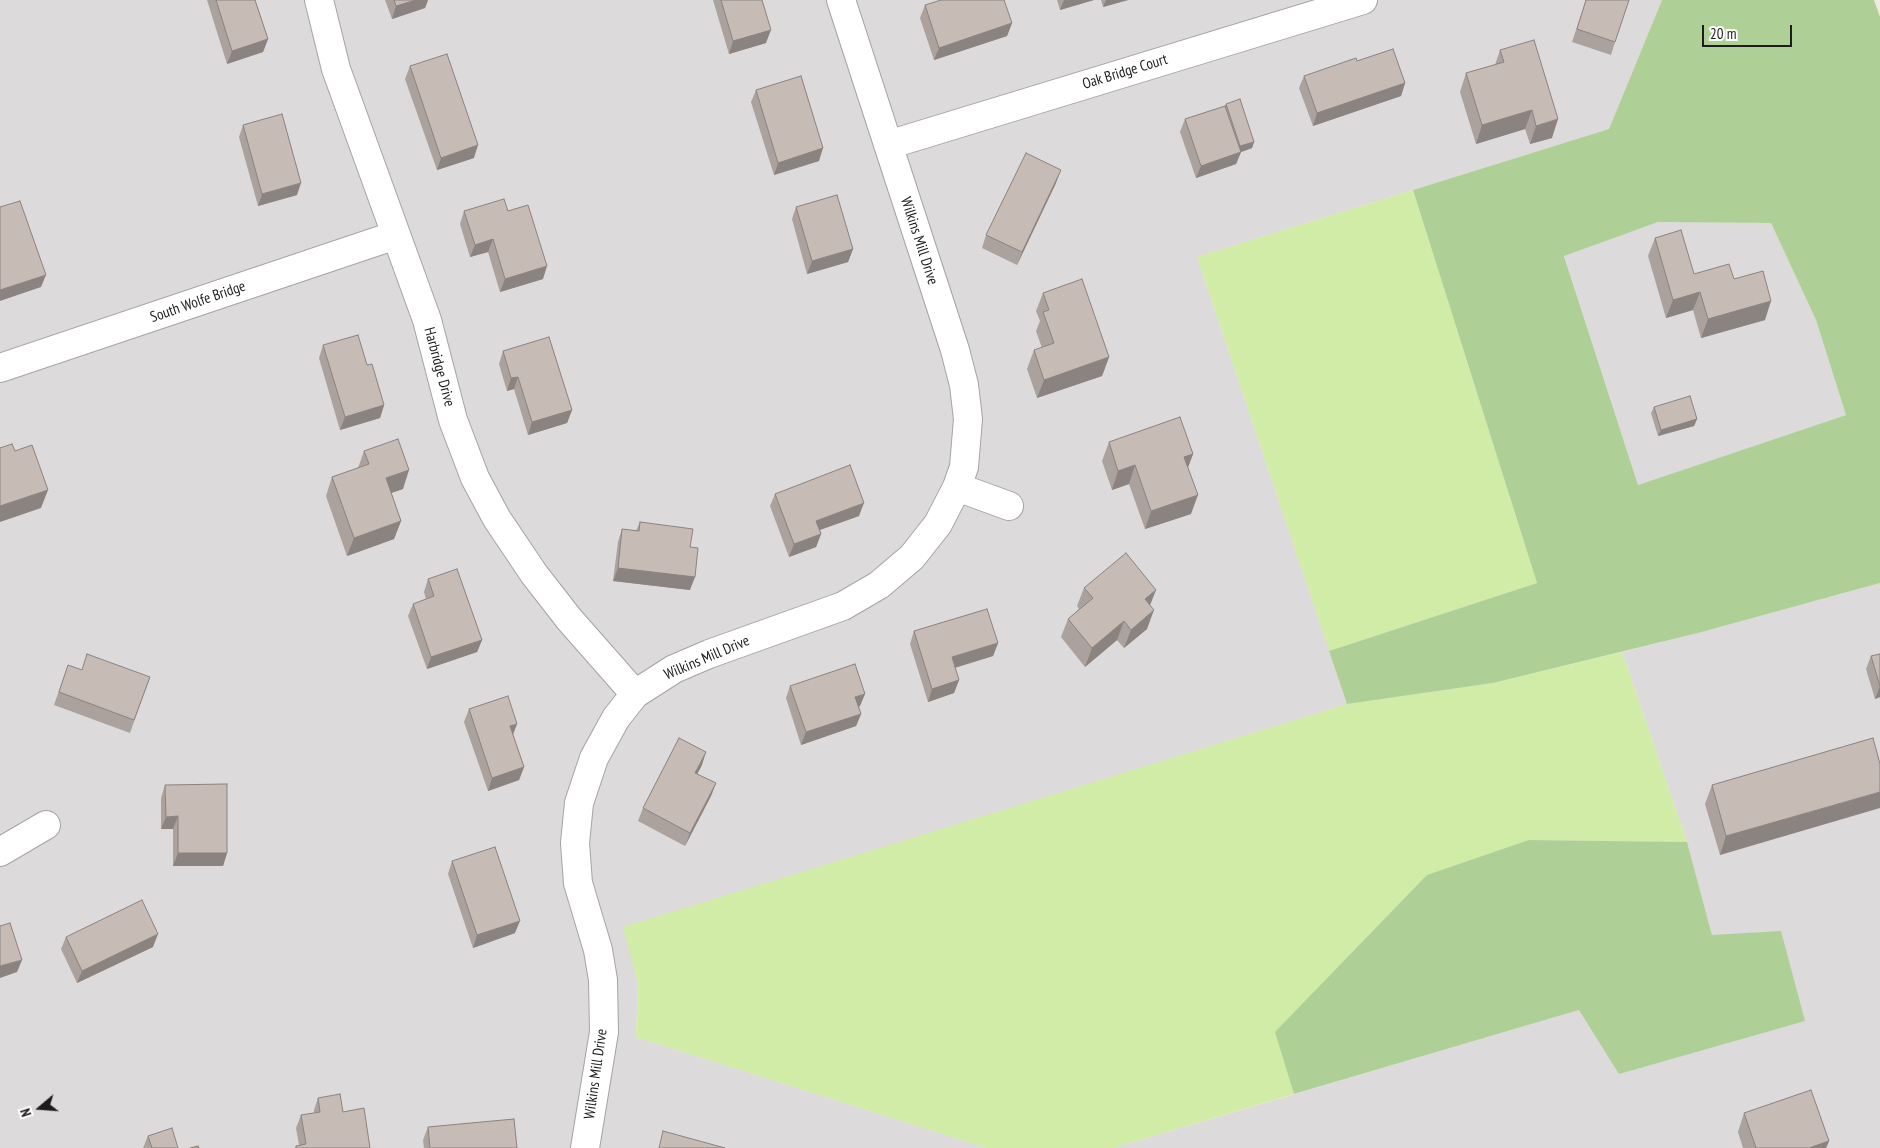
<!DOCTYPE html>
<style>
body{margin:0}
#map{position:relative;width:1880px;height:1148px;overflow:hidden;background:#efeae3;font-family:"PT Sans Narrow",sans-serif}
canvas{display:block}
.north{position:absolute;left:15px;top:1083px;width:50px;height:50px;-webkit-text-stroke:4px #fff;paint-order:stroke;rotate:252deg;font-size:14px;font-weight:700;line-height:20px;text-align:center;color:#1d1d1d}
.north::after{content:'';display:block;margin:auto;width:18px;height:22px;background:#1d1d1d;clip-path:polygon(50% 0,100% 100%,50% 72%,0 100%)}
.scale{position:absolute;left:1702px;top:25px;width:90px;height:22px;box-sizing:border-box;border:2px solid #1d1d1d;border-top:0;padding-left:6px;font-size:15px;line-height:18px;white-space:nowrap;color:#1d1d1d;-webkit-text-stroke:4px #fff;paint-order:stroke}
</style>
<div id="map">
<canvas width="1880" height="1148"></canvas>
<div class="north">N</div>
<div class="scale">20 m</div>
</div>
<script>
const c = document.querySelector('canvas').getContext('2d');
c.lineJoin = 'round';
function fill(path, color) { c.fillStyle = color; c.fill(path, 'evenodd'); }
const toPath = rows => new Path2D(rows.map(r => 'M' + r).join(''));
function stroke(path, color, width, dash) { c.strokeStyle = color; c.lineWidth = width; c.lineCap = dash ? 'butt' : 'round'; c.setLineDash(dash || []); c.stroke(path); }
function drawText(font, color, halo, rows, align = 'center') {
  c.font = font + ' "PT Sans Narrow",sans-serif'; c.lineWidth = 4; c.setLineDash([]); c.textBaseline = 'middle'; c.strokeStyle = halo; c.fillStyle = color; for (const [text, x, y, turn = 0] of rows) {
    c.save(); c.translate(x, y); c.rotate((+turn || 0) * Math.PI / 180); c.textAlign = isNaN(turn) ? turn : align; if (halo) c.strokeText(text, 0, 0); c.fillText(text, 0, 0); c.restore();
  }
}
const residential = toPath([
 [0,0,1662,0,1609,129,1197,257,1347,704,624,928,638,984,636,1037,987,1148,0,1148],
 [1658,222,1771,223,1816,320,1846,415,1638,485,1564,255],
 [1880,583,1880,1148,1113,1148,1579,1010,1712,935,1687,842,1622,652,1698,633]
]);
const grass = toPath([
 [1413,190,1537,583,1329,651,1197,257],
 [1622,652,1687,842,1529,840,1276,1032,1294,1094,1113,1148,987,1148,636,1037,638,984,623,927,1347,704,1493,683]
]);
const forest = toPath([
 [1662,0,1874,0,1880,17,1880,583,1698,633,1493,683,1347,704,1329,651,1537,583,1413,190,1609,129],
 [1658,222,1771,223,1816,320,1846,415,1638,485,1564,256],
 [1529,840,1687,842,1712,935,1781,931,1805,1021,1619,1074,1579,1010,1294,1094,1275,1032,1427,875]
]);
const minor = toPath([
 [319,0,336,69,427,320,453,420,475,478,497,519,534,574,569,619,635,694],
 [888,145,1363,0],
 [0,368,396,235],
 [957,487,1009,506],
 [0,852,46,825],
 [585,1148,604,1032,603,980,598,950,578,883,575,843,579,803,594,758,616,718,635,694,674,669,709,654,843,606,879,585,912,557,938,524,957,487,964,467,968,419,964,385,955,350,841,0]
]);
const wall = toPath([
 [207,0,255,0,268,39,263,52,227,64],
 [385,0,428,0,425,8,392,19],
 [713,0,762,0,766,43,729,54],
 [1057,0,1094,0,1060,10],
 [1101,0,1128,0,1103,7],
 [1586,0,1615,42,1611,55,1572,42],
 [925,5,1012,23,1007,36,934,60,920,18],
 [1500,50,1552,138,1530,144,1525,129,1476,144,1460,92,1466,73,1495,65],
 [1357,61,1405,83,1401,96,1313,126,1299,88,1304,76],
 [410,66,474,158,437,170,405,79],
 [756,90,819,161,774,175,751,102],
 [1226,104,1254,142,1252,148,1241,152,1236,164,1196,178,1180,132,1185,119,1225,106],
 [243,125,297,195,258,206,239,137],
 [1056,183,1017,265,982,248,986,235],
 [796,207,853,249,848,262,807,274,792,219],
 [464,211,508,211,543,279,500,292,488,252,470,257,460,224],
 [1655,238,1694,274,1734,279,1765,320,1701,338,1693,310,1666,318,1648,256],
 [1043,293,1109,357,1102,376,1037,398,1027,369,1034,350,1042,348,1036,331,1040,321,1036,311],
 [323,345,367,365,384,405,380,418,340,430,319,358],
 [503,351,572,410,567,423,528,435,514,389,507,391,499,364],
 [1654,407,1697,419,1694,426,1658,436,1651,413],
 [1109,442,1193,454,1188,467,1191,514,1145,529,1129,484,1112,490,1102,461],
 [364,451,403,489,391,493,401,521,394,539,347,556,326,496,332,477,358,468],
 [775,494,859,516,820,530,821,534,816,547,789,557,770,506],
 [640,522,690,547,690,590,613,581,618,542,622,529,636,531],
 [428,579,482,640,477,652,427,669,408,616,413,604,426,599,424,592],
 [1084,588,1150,605,1147,629,1124,648,1117,640,1085,667,1061,637,1068,619,1079,609,1077,606],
 [914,631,998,643,993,656,955,668,959,680,954,693,928,702,910,644],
 [1880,654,1880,697,1875,699,1866,669,1871,656],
 [68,665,82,670,150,677,130,733,54,705],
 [790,686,860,706,859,707,861,714,856,726,801,745,786,698],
 [469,709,517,724,513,735,524,767,519,780,488,791,464,722],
 [1880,764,1720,855,1705,804,1712,785],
 [702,765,697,774,716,783,711,796,685,846,638,821,643,808],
 [165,785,227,853,223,866,173,866,173,829,161,829,161,798],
 [452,861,515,933,473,948,448,874],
 [66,937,153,947,77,983,61,949],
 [318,1098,343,1112,370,1148,295,1148,296,1146,299,1145,296,1128,301,1115,314,1113,314,1110],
 [1744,1113,1829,1141,1826,1148,1743,1148,1738,1132],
 [428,1127,517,1148,424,1148,423,1140],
 [148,1136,178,1148,143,1148]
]);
const shadedWall = toPath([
 [416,0,428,0,425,8,392,19,396,6],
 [1064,0,1094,0,1060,10],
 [1106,0,1128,0,1103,7],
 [1012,23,1007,36,934,60,939,48],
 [771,30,766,43,729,54,733,41],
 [268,39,263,52,227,64,232,51],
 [1405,83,1401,96,1313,126,1317,113],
 [1532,110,1525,129,1476,144,1482,125],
 [1558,119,1552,138,1530,144,1536,126],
 [1254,142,1252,148,1241,152,1236,164,1196,178,1201,166,1240,146],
 [478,145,474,158,437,170,441,158],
 [823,148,819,161,774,175,778,163],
 [1061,170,1056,183,1017,265,1022,252],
 [301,183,297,195,258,206,262,194],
 [493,239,488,252,470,257,475,245],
 [853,249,848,262,807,274,812,261],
 [547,266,543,279,500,292,505,279],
 [46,275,41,287,0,301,0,290],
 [1700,292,1693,310,1666,318,1673,300],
 [1771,301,1765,320,1701,338,1708,319],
 [1109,357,1102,376,1037,398,1044,380],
 [518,377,514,389,507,391,511,378],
 [384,405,380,418,340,430,345,417],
 [572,410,567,423,528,435,532,422],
 [1697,419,1694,426,1658,436,1661,430],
 [1193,454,1186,473,1184,457],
 [1135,465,1129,484,1112,490,1118,471],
 [409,470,403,489,379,497,386,478],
 [48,490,41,508,0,522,0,506],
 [1198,495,1191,514,1145,529,1151,511],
 [864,503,859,516,811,533,816,521],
 [401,521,394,539,347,556,354,538],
 [821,534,816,547,789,557,794,544],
 [618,568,695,577,690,590,613,581],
 [1156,590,1149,608,1145,599],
 [1154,610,1147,629,1124,648,1131,630],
 [1124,621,1117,640,1085,667,1092,648],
 [482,640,477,652,427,669,431,657],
 [998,643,993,656,947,670,952,657],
 [959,680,954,693,928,702,932,689],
 [1880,686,1880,697,1875,699],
 [865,694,860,706,851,709,855,697],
 [861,714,856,726,801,745,806,732],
 [517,724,512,736,510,726],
 [706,752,702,765,691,786,695,773],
 [524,767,519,780,488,791,492,778],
 [716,783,711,796,685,846,690,833],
 [1880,792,1880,808,1720,855,1726,836],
 [178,816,173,829,161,829,166,817],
 [178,853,227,853,223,866,173,866],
 [520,921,515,933,473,948,477,935],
 [158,934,153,947,77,983,82,971],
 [22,960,17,972,0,978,0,966],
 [1829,1141,1826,1148,1809,1148]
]);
const building = toPath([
 [216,0,255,0,268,39,232,51,216,0],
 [394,0,416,0,396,6,394,0],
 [721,0,762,0,771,30,733,41,721,0],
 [941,0,1004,0,1012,23,939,48,925,5,941,0],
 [1586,0,1629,0,1615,42,1577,29,1586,0],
 [1534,40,1558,119,1536,126,1532,110,1482,125,1466,73,1504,62,1500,50,1534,40],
 [1393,49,1405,83,1317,113,1304,76,1356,58,1357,61,1393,49],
 [447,54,478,145,441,158,410,66,447,54],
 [801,76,823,148,778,163,756,90,801,76],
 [1240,99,1254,142,1240,146,1226,104,1240,99],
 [1225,106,1241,152,1201,166,1185,119,1225,106],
 [282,114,301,183,262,194,243,125,282,114],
 [1026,153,1061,170,1022,252,986,235,1026,153],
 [837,195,853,249,812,261,796,207,837,195],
 [504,199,508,211,528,205,547,266,505,279,493,239,475,245,464,211,504,199],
 [20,201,46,275,0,290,0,207,20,201],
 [1681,230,1694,274,1729,264,1734,279,1763,271,1771,301,1708,319,1700,292,1673,300,1655,238,1681,230],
 [1082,279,1109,357,1044,380,1034,350,1054,343,1043,312,1049,310,1043,293,1082,279],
 [358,335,367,365,372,364,384,405,345,417,323,345,358,335],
 [549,337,572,410,532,422,518,377,511,378,503,351,549,337],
 [1690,396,1697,419,1661,430,1654,407,1690,396],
 [1180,417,1193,454,1184,457,1198,495,1151,511,1135,465,1118,471,1109,442,1180,417],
 [398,439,409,470,386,478,401,521,354,538,332,477,369,464,364,451,398,439],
 [12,444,15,451,32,445,48,490,0,506,0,448,12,444],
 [850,465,864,503,816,521,821,534,794,544,775,494,850,465],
 [640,522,693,529,690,547,698,548,695,577,618,568,622,529,639,531,640,522],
 [1126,553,1156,590,1145,599,1154,610,1131,630,1124,621,1092,648,1068,619,1093,598,1084,588,1126,553],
 [457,569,482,640,431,657,413,604,434,596,428,579,457,569],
 [987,609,998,643,952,657,959,680,932,689,914,631,987,609],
 [87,654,150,677,134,720,59,692,68,665,82,670,87,654],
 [1880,654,1880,686,1871,656,1880,654],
 [855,664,865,694,855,697,861,714,806,732,790,686,855,664],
 [508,696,517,724,510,726,524,767,492,778,469,709,508,696],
 [679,738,706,752,695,773,716,783,690,833,643,808,679,738],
 [1873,738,1880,764,1880,792,1726,836,1712,785,1873,738],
 [227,784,227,853,178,853,178,816,166,817,165,785,227,784],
 [495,847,520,921,477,935,452,861,495,847],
 [142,900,158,934,82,971,66,937,142,900],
 [10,923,22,960,0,966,0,926,10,923],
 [1811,1090,1829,1141,1809,1148,1756,1148,1744,1113,1811,1090],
 [340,1094,343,1112,364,1108,370,1148,296,1148,296,1146,306,1144,301,1115,320,1112,318,1098,340,1094],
 [514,1119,517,1148,430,1148,428,1127,514,1119],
 [172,1128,178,1148,152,1148,148,1136,172,1128],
 [663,1131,725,1148,659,1148,663,1131],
 [198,1146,199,1148,190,1148,198,1146]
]);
const streetNames = [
 ["Oak Bridge Court",1125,72,-17],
 ["Wilkins Mill Drive",919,241,72],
 ["South Wolfe Bridge",198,302,-19],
 ["Harbridge Drive",439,367,75],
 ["Wilkins Mill Drive",707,658,-23],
 ["Wilkins Mill Drive",596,1074,-82]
];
fill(residential, '#dcdadb');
fill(grass, '#d1eca6');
fill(forest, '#aed096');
stroke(minor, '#a4a4a4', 30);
stroke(minor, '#fff', 28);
fill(wall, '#aba19d');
fill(shadedWall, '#8b837f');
fill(building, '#c7bbb6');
stroke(building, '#8b837f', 1);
drawText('15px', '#1d1d1d', '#fff', streetNames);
</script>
